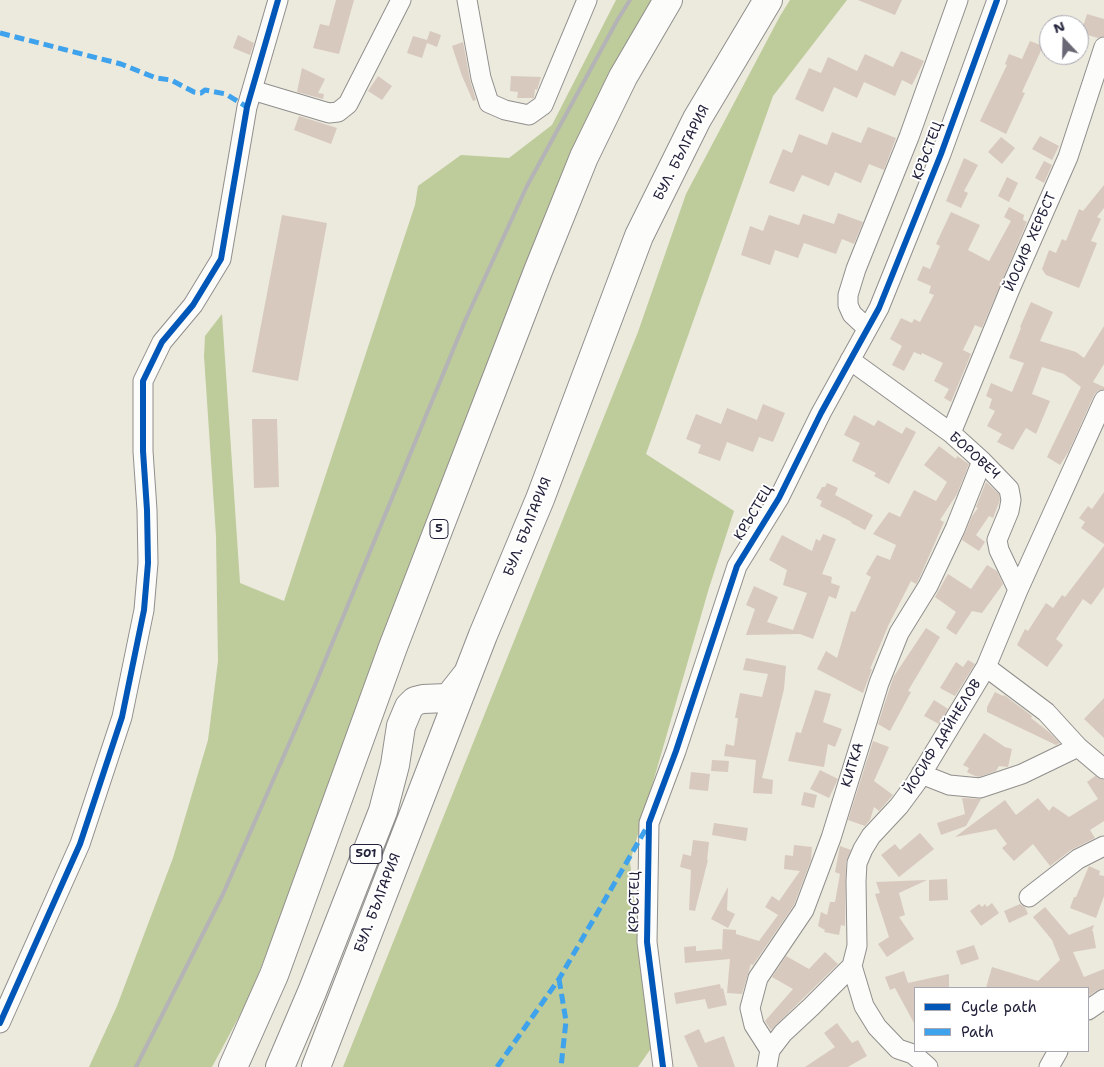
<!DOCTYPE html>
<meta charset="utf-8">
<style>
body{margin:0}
#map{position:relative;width:1104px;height:1067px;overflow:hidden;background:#ece9dd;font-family:"Shantell Sans",sans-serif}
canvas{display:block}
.legend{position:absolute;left:914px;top:987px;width:175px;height:65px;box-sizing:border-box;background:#fff;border:1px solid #a7a7b1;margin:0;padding:6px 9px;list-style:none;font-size:15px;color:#22223b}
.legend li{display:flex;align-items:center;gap:10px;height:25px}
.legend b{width:25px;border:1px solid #a7a7b1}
.north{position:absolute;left:1039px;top:15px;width:50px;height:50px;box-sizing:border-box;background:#fff;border:1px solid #a7a7b1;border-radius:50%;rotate:339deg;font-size:14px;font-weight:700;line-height:20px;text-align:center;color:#22223b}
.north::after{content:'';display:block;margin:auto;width:18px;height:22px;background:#696874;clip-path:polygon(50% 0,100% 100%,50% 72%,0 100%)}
</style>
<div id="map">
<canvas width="1104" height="1067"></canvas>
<ul class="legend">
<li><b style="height:6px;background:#0057b8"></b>Cycle path</li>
<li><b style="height:6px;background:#3ea2ec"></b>Path</li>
</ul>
<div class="north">N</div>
</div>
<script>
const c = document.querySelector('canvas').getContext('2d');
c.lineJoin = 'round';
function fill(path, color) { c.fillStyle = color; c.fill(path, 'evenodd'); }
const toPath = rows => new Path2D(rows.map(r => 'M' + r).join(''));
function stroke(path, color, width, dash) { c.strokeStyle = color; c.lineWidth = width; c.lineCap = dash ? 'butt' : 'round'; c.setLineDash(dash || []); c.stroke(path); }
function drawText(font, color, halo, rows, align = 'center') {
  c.font = font + ' "Shantell Sans",sans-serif'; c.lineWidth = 4; c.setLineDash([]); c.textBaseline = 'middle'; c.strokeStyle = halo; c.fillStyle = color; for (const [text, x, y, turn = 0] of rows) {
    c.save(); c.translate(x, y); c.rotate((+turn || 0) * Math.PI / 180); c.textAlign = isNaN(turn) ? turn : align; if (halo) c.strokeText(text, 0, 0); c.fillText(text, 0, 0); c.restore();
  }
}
const forest = toPath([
 [616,0,658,0,592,119,536,239,530,264,374,677,249,998,212,1067,89,1067,117,1006,173,858,208,740,218,661,216,536,204,356,205,336,222,314,240,583,284,601,415,205,418,186,461,155,509,158,552,125],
 [790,0,847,0,773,96,646,454,734,511,709,588,630,862,652,1047,638,1067,343,1067,638,332,686,194,780,16]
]);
const building = toPath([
 [336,0,354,0,339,54,313,48,320,24,329,26],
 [858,0,902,0,895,15],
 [1087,14,1104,19,1104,36,1098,38,1081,33],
 [430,31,441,35,437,47,427,43,422,58,407,53,413,36,427,40],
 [238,35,254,43,250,55,233,48],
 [1030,41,1043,46,1022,92,1025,93,1006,134,980,121,1007,65,1005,64,1009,54,1022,59],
 [463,42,470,80,476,100,473,101,462,76,452,46],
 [901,51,924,61,912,85,902,80,895,96,864,82,857,98,834,87,823,112,795,99,809,68,821,73,828,57,857,71,865,54,893,67],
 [302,68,325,79,318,93,324,94,323,99,297,92],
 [378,76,392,86,382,100,368,91],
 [511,76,541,77,537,90,535,89,534,98,517,98,518,92,510,91],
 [299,116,337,128,331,144,294,130],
 [868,127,896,138,884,170,869,164,861,183,835,172,829,186,802,175,794,192,769,183,783,149,792,153,799,134,827,145,832,132,861,143],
 [1040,136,1059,146,1052,160,1032,149],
 [1001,137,1015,148,1002,164,988,152],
 [964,158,978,165,964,191,968,193,961,208,946,201],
 [1044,161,1052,165,1044,183,1035,178],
 [1007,177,1018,183,1009,202,998,196],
 [1104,185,1104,208,1097,217,1101,219,1091,241,1097,243,1079,288,1046,275,1042,269,1049,250,1056,253,1062,239,1066,241,1079,209,1083,211],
 [1009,207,1024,215,1023,220,1027,222,982,328,975,325,963,350,971,354,951,402,944,398,949,389,934,381,943,363,922,353,921,355,914,352,904,371,892,365,902,346,890,339,901,318,912,323,914,319,920,322,934,295,929,293,931,286,917,280,923,266,930,269,940,246,936,244,951,212,980,225,968,250,989,261,1011,221,1004,217],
 [838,213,863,222,854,244,842,239,836,254,804,243,798,258,775,250,770,265,741,255,750,226,763,231,769,215,799,225,803,214,834,224],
 [282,215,327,223,298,381,252,372],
 [1031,302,1053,312,1040,341,1076,352,1084,358,1104,326,1104,364,1093,382,1104,387,1104,389,1098,391,1094,395,1069,451,1060,465,1047,457,1081,387,1064,374,1042,367,1032,394,1050,401,1036,434,1026,428,1013,450,997,442,1002,434,987,426,995,411,989,408,992,399,986,396,991,383,1012,392,1024,363,1009,358,1021,328,1020,327],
 [763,404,785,413,773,442,759,437,753,452,727,442,720,461,698,453,701,445,686,439,696,414,721,424,727,408,757,420],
 [854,415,874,426,878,420,902,434,906,427,916,432,889,484,874,476,876,473,852,461,860,443,844,435],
 [252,419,277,419,279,487,254,488],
 [939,446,956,459,957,456,969,464,957,494,940,520,944,522,918,581,916,584,911,581,889,624,870,669,872,669,863,693,817,669,826,651,837,658,851,611,855,612,871,577,866,574,877,555,890,560,896,545,873,534,889,512,900,517,914,490,936,501,947,482,924,465],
 [986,482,999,494,1000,500,993,518,989,516,976,535,985,542,979,551,962,540,972,516,978,508,976,507],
 [827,483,838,488,835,495,873,515,865,530,851,523,852,522,820,506,822,501,816,498,822,487,825,487],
 [1104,492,1104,544,1081,528,1085,522,1079,518,1088,506,1092,509],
 [823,534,836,539,822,574,832,577,831,583,840,586,836,599,829,596,813,639,800,634,746,635,755,609,746,605,754,586,778,597,767,622,793,630,807,593,783,585,787,570,769,560,782,535,812,551,816,539,820,541],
 [1104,546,1104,587,1091,605,1083,599,1056,639,1063,645,1047,667,1017,645,1025,629,1028,631,1046,603,1053,608,1062,595,1065,597],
 [987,565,997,571,1003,584,982,613,972,611,956,635,946,628,956,612,935,597,948,574,971,589],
 [926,628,940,637,908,691,911,692,890,731,878,724,890,687,894,676],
 [746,658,786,666,784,689,762,778,773,780,772,794,753,793,756,760,724,756,726,744,734,746,738,718,735,718,740,693,762,697,768,674,743,670],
 [968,660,975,664,955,696,940,688,956,662,963,667],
 [815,690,831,694,823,722,842,729,835,747,828,744,824,767,788,761,796,732,801,733],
 [995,692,1003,696,1004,695,1032,716,1031,718,1049,732,1060,743,1056,745,987,712,987,707],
 [1104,698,1104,738,1084,719],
 [934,700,948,709,939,724,924,716],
 [984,733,1005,747,1012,749,1008,767,999,766,996,771,979,777,975,776,967,772,969,768,963,765],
 [873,741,889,747,874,781,893,795,879,811,874,807,870,820,865,826,848,820],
 [712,760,729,761,728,772,711,771],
 [820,770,838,779,829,798,810,789],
 [691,772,710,774,708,791,689,789],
 [1095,776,1104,780,1104,821,1090,830,1095,838,1071,850,1050,866,1033,844,1014,861,1002,848,1007,844,996,829,955,837,1005,800,1016,815,1038,798,1049,811,1053,806,1069,817,1098,799,1087,782],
 [804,792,817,795,814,808,801,805],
 [962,798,981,799,966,826,941,835,937,823,965,814],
 [714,823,748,828,746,841,712,835],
 [920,833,934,849,899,877,881,855,895,844,900,850],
 [693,840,709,842,707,860,708,860,695,911,689,910,691,870,680,867,683,854,691,856],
 [794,845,812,847,811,860,794,905,753,965,751,964,742,994,727,993,730,959,685,963,684,947,696,946,696,951,721,949,722,951,723,929,736,930,736,934,759,941,778,915,765,907,772,896,779,901,800,871,784,869,785,855,793,856],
 [840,846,851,850,846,862,845,926,841,925,839,935,824,932,825,930,818,926,821,912,827,915,830,902,835,902,840,874,835,872],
 [1089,866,1100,871,1099,875,1104,876,1104,896,1096,918,1070,908,1074,897,1076,897],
 [947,879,948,900,929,901,929,880],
 [927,880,899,893,905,915,899,917,914,939,887,957,878,944,889,937,875,894,880,893,876,882],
 [728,887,727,910,735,914,728,928,711,919],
 [992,903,999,913,981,926,970,911,979,904,982,907,985,904,987,907],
 [1020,904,1025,907,1028,914,1009,923,1004,911],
 [1045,907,1069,935,1094,925,1092,931,1093,931,1096,948,1073,952,1084,977,1104,969,1104,988,1098,990,1088,996,1088,988,986,988,992,967,1038,981,1060,960,1052,940,1033,917],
 [974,945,979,959,961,965,956,951],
 [825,952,838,964,771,1030,765,1021,793,989,772,977,786,956,809,969],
 [904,971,908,983,949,974,949,988,915,988,915,1025,895,988,890,990,885,977],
 [720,984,721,989,723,988,727,1005,708,1009,705,999,676,1004,674,993],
 [837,1023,852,1043,858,1040,867,1056,848,1067,805,1067,835,1047,824,1033],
 [699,1029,705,1043,724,1036,735,1067,698,1067,684,1036]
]);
const minor = toPath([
 [467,0,481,78,489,103,505,110,529,115,543,105,587,0],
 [252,90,329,113,338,112,348,104,401,0],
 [867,328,852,314,848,305,848,295,856,269,909,137,958,0],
 [850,360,951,433,982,461,1009,489,1011,500,1009,511,997,540,999,550,1018,590],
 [951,433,1010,289,1068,157,1104,47],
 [986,667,1046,712,1078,747,1104,769],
 [921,774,949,785,980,788,1022,774,1078,747],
 [1029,897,1078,859,1104,846],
 [852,966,864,1006,877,1027,898,1049,913,1054,928,1067],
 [1088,1010,1104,999],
 [0,1023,80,844,122,717,144,610,148,563,147,510,143,451,143,381,162,342,193,305,221,259,247,107,278,0],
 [770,1050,783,1033,811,1007,852,966,857,946,856,881,857,863,863,849,871,836,899,806,916,783,986,667,1018,590,1104,400],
 [663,1067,647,942,649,823,676,751,737,566,779,498,821,413,879,308,941,154,997,0],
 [767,1067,770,1050,754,1025,750,1008,758,978,804,910,831,838,879,683,899,633,928,586,955,529,982,461],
 [1049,1067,1058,1051]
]);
const highway = toPath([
 [233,1067,274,975,393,647,538,271,584,157,623,77,668,0],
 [280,1067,312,992,383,811,395,765,401,726,409,707,415,701,423,699,447,698,451,695,466,676],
 [316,1067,483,635,540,499,639,236,697,119,768,0]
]);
const rail = toPath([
 [136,1067,223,894,315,685,465,321,527,186,618,19,630,0]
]);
const quiet = toPath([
 [0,33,121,64,156,78,171,80,194,92,201,93,205,90,226,94,247,107],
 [559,979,566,1021,561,1067],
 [497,1067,559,979,647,827]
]);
const cycleway = toPath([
 [0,1023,80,844,122,717,144,610,148,563,147,510,143,451,143,381,162,342,193,305,221,259,247,107,278,0],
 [663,1067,647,942,649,823,676,751,737,566,779,498,821,413,879,308,941,154,997,0]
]);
const shields = [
 [439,529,18],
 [366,854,32]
];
const shieldNames = [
 ["5",439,529],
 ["501",366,854]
];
const streetNames = [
 ["КРЪСТЕЦ",928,151,-69],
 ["БУЛ. БЪЛГАРИЯ",682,153,-63],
 ["ЙОСИФ ХЕРБСТ",1031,242,-66],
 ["БОРОВЕЧ",974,456,42],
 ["КРЪСТЕЦ",754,513,-59],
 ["БУЛ. БЪЛГАРИЯ",528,527,-68],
 ["ЙОСИФ ДАЙНЕЛОВ",943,737,-58],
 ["КИТКА",853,765,-73],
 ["КРЪСТЕЦ",635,902,-89],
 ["БУЛ. БЪЛГАРИЯ",378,903,-69]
];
fill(forest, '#becb9a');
fill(building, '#d8c9be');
stroke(minor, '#918f8d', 21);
stroke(highway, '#918f8d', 30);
stroke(minor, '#fcfcfa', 19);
stroke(highway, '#fcfcfa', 28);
stroke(rail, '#b4b3b5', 4);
stroke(quiet, '#3ea2ec', 5, [10, 5]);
stroke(cycleway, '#0057b8', 6);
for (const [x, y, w] of shields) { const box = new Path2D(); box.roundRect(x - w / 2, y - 9.5, w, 19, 4); c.fillStyle = '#fff'; c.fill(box); stroke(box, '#22223b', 1); }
drawText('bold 12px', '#22223b', null, shieldNames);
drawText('14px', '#22223b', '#fff', streetNames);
</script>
